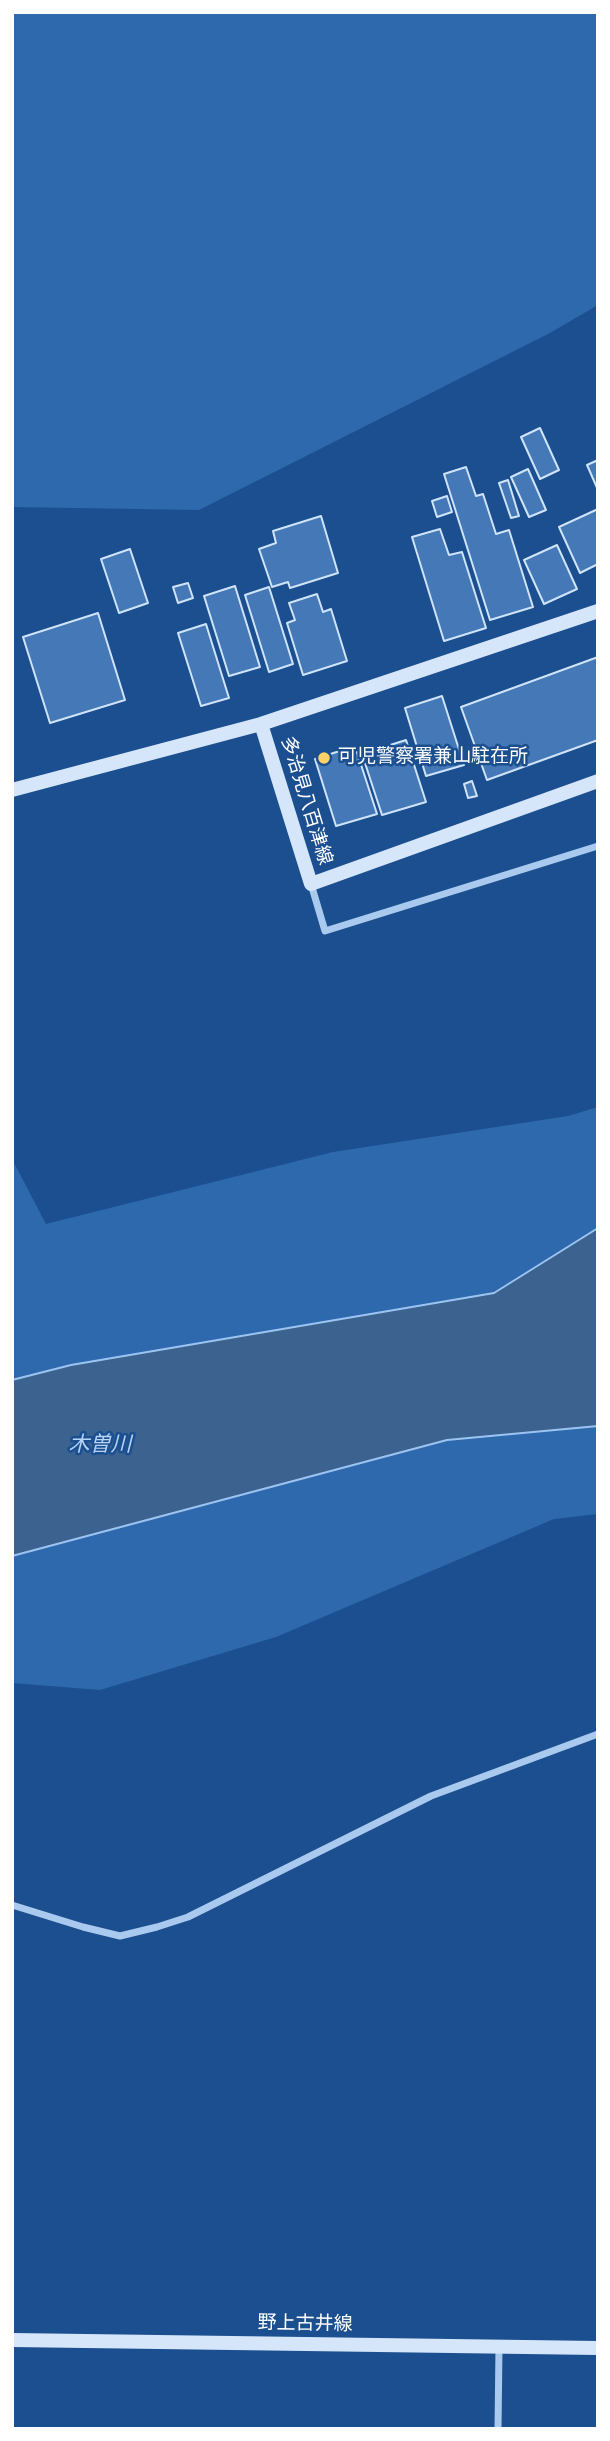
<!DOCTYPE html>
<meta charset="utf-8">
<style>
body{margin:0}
#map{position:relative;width:610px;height:2441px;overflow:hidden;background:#1b4f8f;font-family:"Source Sans 3",sans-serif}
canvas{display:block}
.frame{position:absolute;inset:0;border:14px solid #fff;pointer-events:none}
</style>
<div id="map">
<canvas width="610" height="2441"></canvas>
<div class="frame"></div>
</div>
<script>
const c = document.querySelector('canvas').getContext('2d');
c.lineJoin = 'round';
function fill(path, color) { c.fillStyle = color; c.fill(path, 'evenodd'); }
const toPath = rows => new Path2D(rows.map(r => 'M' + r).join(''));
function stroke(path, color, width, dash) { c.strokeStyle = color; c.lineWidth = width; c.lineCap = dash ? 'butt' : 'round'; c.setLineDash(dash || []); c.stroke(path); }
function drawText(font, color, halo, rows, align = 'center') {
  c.font = font + ' "Source Sans 3","Noto Sans JP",sans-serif'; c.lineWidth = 5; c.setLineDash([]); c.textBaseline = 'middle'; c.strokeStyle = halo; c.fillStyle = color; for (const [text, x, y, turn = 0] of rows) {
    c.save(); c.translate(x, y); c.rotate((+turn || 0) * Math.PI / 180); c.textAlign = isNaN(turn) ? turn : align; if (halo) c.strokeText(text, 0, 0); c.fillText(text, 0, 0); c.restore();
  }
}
const green = toPath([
 [12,12,598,12,598,305,550,333,199,510,12,507],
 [598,1107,598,1228,494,1293,71,1365,12,1380,12,1159,46,1224,333,1152,568,1116],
 [598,1426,598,1514,554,1519,276,1637,100,1690,12,1683,12,1556,447,1440]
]);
const water = toPath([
 [598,1228,598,1426,447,1440,12,1556,12,1380,71,1365,494,1293,598,1228]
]);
const building = toPath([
 [540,428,559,470,540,479,521,437,540,428],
 [598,460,598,490,587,465,598,460],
 [466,467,476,496,483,494,496,534,509,530,533,607,490,620,444,474,466,467],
 [528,469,546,510,529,517,511,477,528,469],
 [508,480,519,516,511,518,499,483,508,480],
 [447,496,452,512,437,517,432,501,447,496],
 [598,509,598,564,580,573,559,527,598,509],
 [321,516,338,573,290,588,288,582,272,587,259,549,276,543,273,531,321,516],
 [440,529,449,555,462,552,486,628,444,641,412,537,440,529],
 [557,545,577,589,544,604,524,560,557,545],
 [130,549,148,603,119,613,101,559,130,549],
 [188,583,193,598,178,603,173,587,188,583],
 [235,586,260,667,229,676,204,596,235,586],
 [269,587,293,664,269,672,245,595,269,587],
 [317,594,323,612,331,609,347,661,303,675,287,623,295,620,289,603,317,594],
 [98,613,125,700,50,723,23,637,98,613],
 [206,624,229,698,201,706,178,633,206,624],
 [598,657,598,740,487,780,461,707,598,657],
 [442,696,464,765,426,776,405,708,442,696],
 [406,740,426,802,382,815,362,754,406,740],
 [355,746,377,814,336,826,315,759,355,746],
 [472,781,477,796,468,798,464,784,472,781]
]);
const street = toPath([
 [311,884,325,931,598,846],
 [12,1905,83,1927,120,1936,157,1927,188,1917,431,1796,598,1734],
 [498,2429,499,2347]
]);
const secondary = toPath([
 [261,724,598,611],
 [12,790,261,724,311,884,598,781],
 [12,2340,598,2348]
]);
const markers = [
 [324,758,7,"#ffd166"]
];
const poiNames = [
 ["可児警察署兼山駐在所",338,758]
];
const streetNames = [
 ["多治見八百津線",305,801,73],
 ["野上古井線",305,2325,1]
];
const waterNames = [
 ["木曽川",100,1446]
];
fill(green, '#2e69ad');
fill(water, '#3c6290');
stroke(water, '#9cc4f0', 2);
fill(building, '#4478b7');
stroke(building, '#cfe3fa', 2);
stroke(street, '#a9c9ee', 7);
stroke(secondary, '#d6e6fa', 14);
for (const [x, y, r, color] of markers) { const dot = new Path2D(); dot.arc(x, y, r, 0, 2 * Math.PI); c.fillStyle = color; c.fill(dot); stroke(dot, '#1b4f8f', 2.5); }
drawText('19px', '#fff', '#1b4f8f', poiNames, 'left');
drawText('19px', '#fff', '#1b4f8f', streetNames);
drawText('italic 21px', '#b5d3f5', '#1b4f8f', waterNames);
</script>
